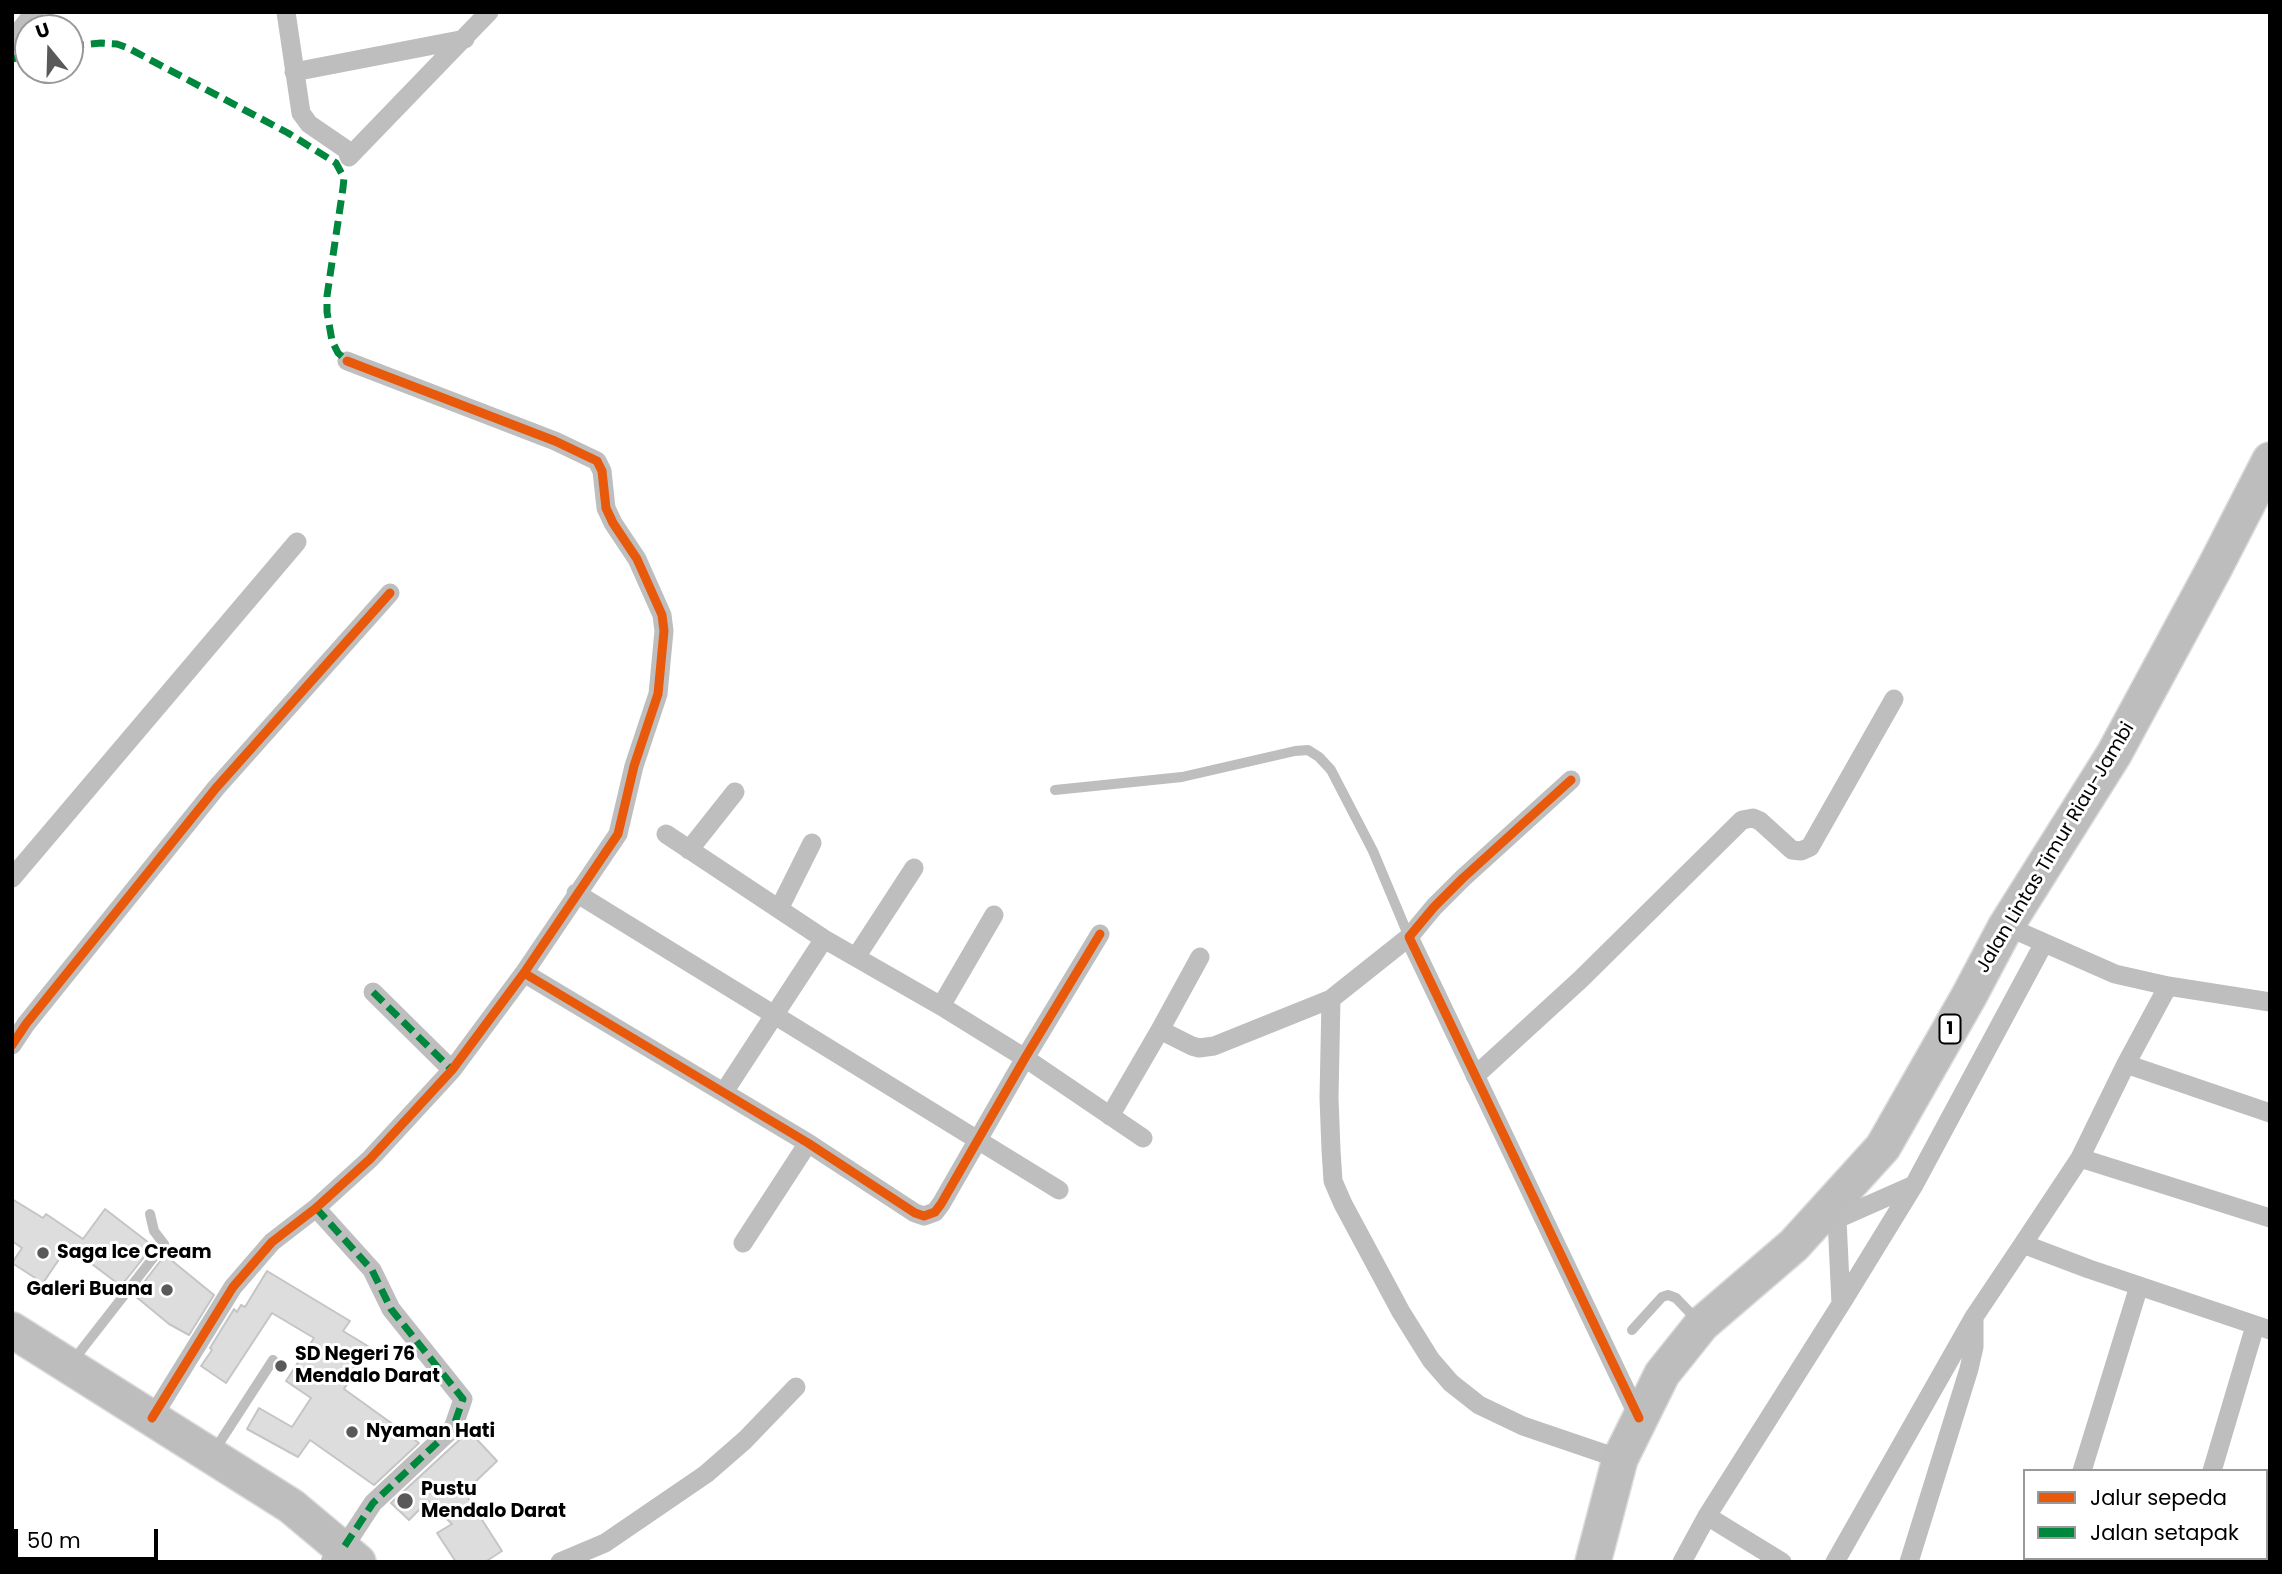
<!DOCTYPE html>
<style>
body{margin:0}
#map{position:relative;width:2282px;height:1574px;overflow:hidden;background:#fff;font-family:Poppins,sans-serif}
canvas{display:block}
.frame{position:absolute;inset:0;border:14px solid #000;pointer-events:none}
.legend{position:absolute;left:2023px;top:1469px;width:245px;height:91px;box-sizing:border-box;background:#fff;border:2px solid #999;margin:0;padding:9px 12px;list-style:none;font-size:21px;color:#000}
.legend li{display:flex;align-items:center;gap:14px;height:35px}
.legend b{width:35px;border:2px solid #999}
.north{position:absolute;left:14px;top:14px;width:70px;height:70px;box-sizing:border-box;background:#fff;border:2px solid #999;border-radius:50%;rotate:341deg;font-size:19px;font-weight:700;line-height:28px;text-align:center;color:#000}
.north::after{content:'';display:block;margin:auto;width:24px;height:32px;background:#595959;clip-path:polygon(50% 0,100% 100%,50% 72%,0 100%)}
.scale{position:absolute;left:14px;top:1529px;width:144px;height:32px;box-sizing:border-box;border:4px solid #000;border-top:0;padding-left:9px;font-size:21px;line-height:24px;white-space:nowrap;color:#000;-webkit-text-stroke:5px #fff;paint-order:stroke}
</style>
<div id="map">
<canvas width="2282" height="1574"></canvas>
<div class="frame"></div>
<ul class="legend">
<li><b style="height:9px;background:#e8590c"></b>Jalur sepeda</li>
<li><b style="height:9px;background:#00873e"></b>Jalan setapak</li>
</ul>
<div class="north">U</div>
<div class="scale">50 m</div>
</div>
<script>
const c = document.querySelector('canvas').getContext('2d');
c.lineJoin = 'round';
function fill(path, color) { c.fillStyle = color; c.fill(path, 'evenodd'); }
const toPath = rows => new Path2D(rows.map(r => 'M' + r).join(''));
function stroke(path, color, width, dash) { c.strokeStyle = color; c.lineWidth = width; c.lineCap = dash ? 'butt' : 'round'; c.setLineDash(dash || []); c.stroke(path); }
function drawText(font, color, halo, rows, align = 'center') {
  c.font = font + ' Poppins,sans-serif'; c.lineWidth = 6; c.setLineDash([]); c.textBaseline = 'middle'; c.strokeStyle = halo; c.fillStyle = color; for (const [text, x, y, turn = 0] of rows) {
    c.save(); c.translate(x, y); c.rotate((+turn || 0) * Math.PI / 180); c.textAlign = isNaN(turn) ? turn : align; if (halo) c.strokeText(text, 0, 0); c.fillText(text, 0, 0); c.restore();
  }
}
const building = toPath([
 [12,1199,43,1218,46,1214,83,1239,105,1209,153,1246,121,1286,68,1246,43,1283,12,1263,22,1248,12,1241,12,1199],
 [165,1255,214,1295,189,1335,169,1324,134,1295,165,1255],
 [267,1271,350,1321,343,1331,371,1348,344,1389,419,1443,374,1485,310,1440,298,1457,247,1429,259,1408,292,1427,311,1398,286,1381,314,1338,272,1313,226,1383,201,1366,212,1350,210,1348,234,1309,237,1312,241,1305,245,1307,267,1271],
 [469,1431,497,1461,472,1485,476,1488,468,1498,502,1551,485,1562,456,1562,437,1533,452,1524,428,1501,409,1520,391,1503,469,1431]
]);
const lane = toPath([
 [1055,790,1182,777,1295,751,1308,750,1319,757,1331,770,1373,851,1409,937],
 [1632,1330,1662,1297,1668,1295,1676,1298,1697,1320],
 [72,1362,164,1244,154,1231,150,1214],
 [214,1451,273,1360]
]);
const street = toPath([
 [286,12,301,113,309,124,347,150,349,157,489,12],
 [12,41,34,12],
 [294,72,465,39],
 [1571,780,1463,878,1434,907,1409,937,1639,1418],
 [666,834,824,939,941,1006,1025,1058,1143,1138],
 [689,850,735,792],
 [12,878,297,542],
 [576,893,1059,1190],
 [779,909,812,843],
 [2006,926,2115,974,2168,986,2270,1002],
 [1409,937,1331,999,1329,1098,1331,1150,1333,1181,1343,1204,1401,1312,1431,1360,1451,1383,1479,1405,1523,1426,1620,1459],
 [856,957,914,868],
 [524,973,808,1143,915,1213,924,1216,935,1212,941,1204,1025,1058,1100,934],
 [2168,986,2126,1064,2270,1113],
 [373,992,452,1070],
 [941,1006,994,915],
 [1160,1030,1200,957],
 [12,1045,26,1024,216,788,390,593],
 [2126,1064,2080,1158,2270,1218],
 [1475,1076,1581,979,1742,820,1753,818,1760,821,1792,850,1801,851,1810,847,1894,699],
 [724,1092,824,939],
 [1110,1116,1160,1030,1192,1046,1199,1048,1214,1046,1331,999],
 [2080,1158,2023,1244,2089,1269,2270,1330],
 [316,1208,372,1270,391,1309,463,1399,453,1428,373,1503,344,1547,330,1562],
 [1837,1219,1914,1185],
 [743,1243,808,1143],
 [1841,1304,1914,1185,2044,943],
 [152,1418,233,1287,272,1242,316,1208,370,1159,452,1070,524,973,618,834,634,766,658,694,664,631,662,615,637,559,613,523,606,508,602,471,597,461,555,441,347,361],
 [2082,1471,2139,1286],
 [2212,1471,2255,1326],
 [1707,1516,1782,1562],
 [560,1562,605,1543,706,1474,745,1440,796,1387],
 [1682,1562,1707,1516,1841,1304,1837,1219,1826,1210],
 [1835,1562,1974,1317,2023,1244],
 [1909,1562,1969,1369,1974,1347,1974,1320],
 [2053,1562,2055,1558],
 [2186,1562,2187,1558]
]);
const highway = toPath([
 [12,1330,291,1506,358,1562],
 [1593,1562,1620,1459,1662,1374,1702,1324,1794,1245,1883,1147,1969,996,2006,926,2114,754,2215,567,2270,460]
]);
const quiet = toPath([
 [70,46,101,43,117,44,128,48,288,133,336,163,344,178,343,188,327,296,327,312,332,341,338,353,347,361],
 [12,59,28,55],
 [373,992,452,1070],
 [316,1208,372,1270,391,1309,463,1399,453,1428,373,1503,344,1547]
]);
const cycleway = toPath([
 [1571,780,1463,878,1434,907,1409,937,1639,1418],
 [524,973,808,1143,915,1213,924,1216,935,1212,941,1204,1025,1058,1100,934],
 [12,1045,26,1024,216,788,390,593],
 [152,1418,233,1287,272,1242,316,1208,370,1159,452,1070,524,973,618,834,634,766,658,694,664,631,662,615,637,559,613,523,606,508,602,471,597,461,555,441,347,361]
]);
const markers = [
 [43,1253,7,"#595959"],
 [167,1290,7,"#595959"],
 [281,1366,7,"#595959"],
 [352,1432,7,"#595959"],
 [405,1501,9,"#595959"]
];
const shields = [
 [1950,1029,21]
];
const shieldNames = [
 ["1",1950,1029]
];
const streetNames = [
 ["Jalan Lintas Timur Riau-Jambi",2056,848,-59]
];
const poiNames = [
 ["Saga Ice Cream",57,1253],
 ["Galeri Buana",153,1290,"right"],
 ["SD Negeri 76",295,1355],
 ["Mendalo Darat",295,1377],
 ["Nyaman Hati",366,1432],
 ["Pustu",421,1490],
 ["Mendalo Darat",421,1512]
];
fill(building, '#ddd');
stroke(building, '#c5c5c5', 2);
stroke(highway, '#dbdbdb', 38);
stroke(lane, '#bebebe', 10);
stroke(street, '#bebebe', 19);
stroke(highway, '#bdbdbd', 35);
stroke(quiet, '#00873e', 7, [14, 7]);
stroke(cycleway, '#e8590c', 9);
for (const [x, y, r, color] of markers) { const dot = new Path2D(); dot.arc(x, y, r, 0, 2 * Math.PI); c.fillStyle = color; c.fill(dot); stroke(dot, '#fff', 2.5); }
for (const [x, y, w] of shields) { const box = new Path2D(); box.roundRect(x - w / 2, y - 14.5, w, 29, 5); c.fillStyle = '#fff'; c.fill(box); stroke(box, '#000', 2); }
drawText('bold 18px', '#000', null, shieldNames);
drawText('19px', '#000', '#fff', streetNames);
drawText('bold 19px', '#000', '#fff', poiNames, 'left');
</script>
